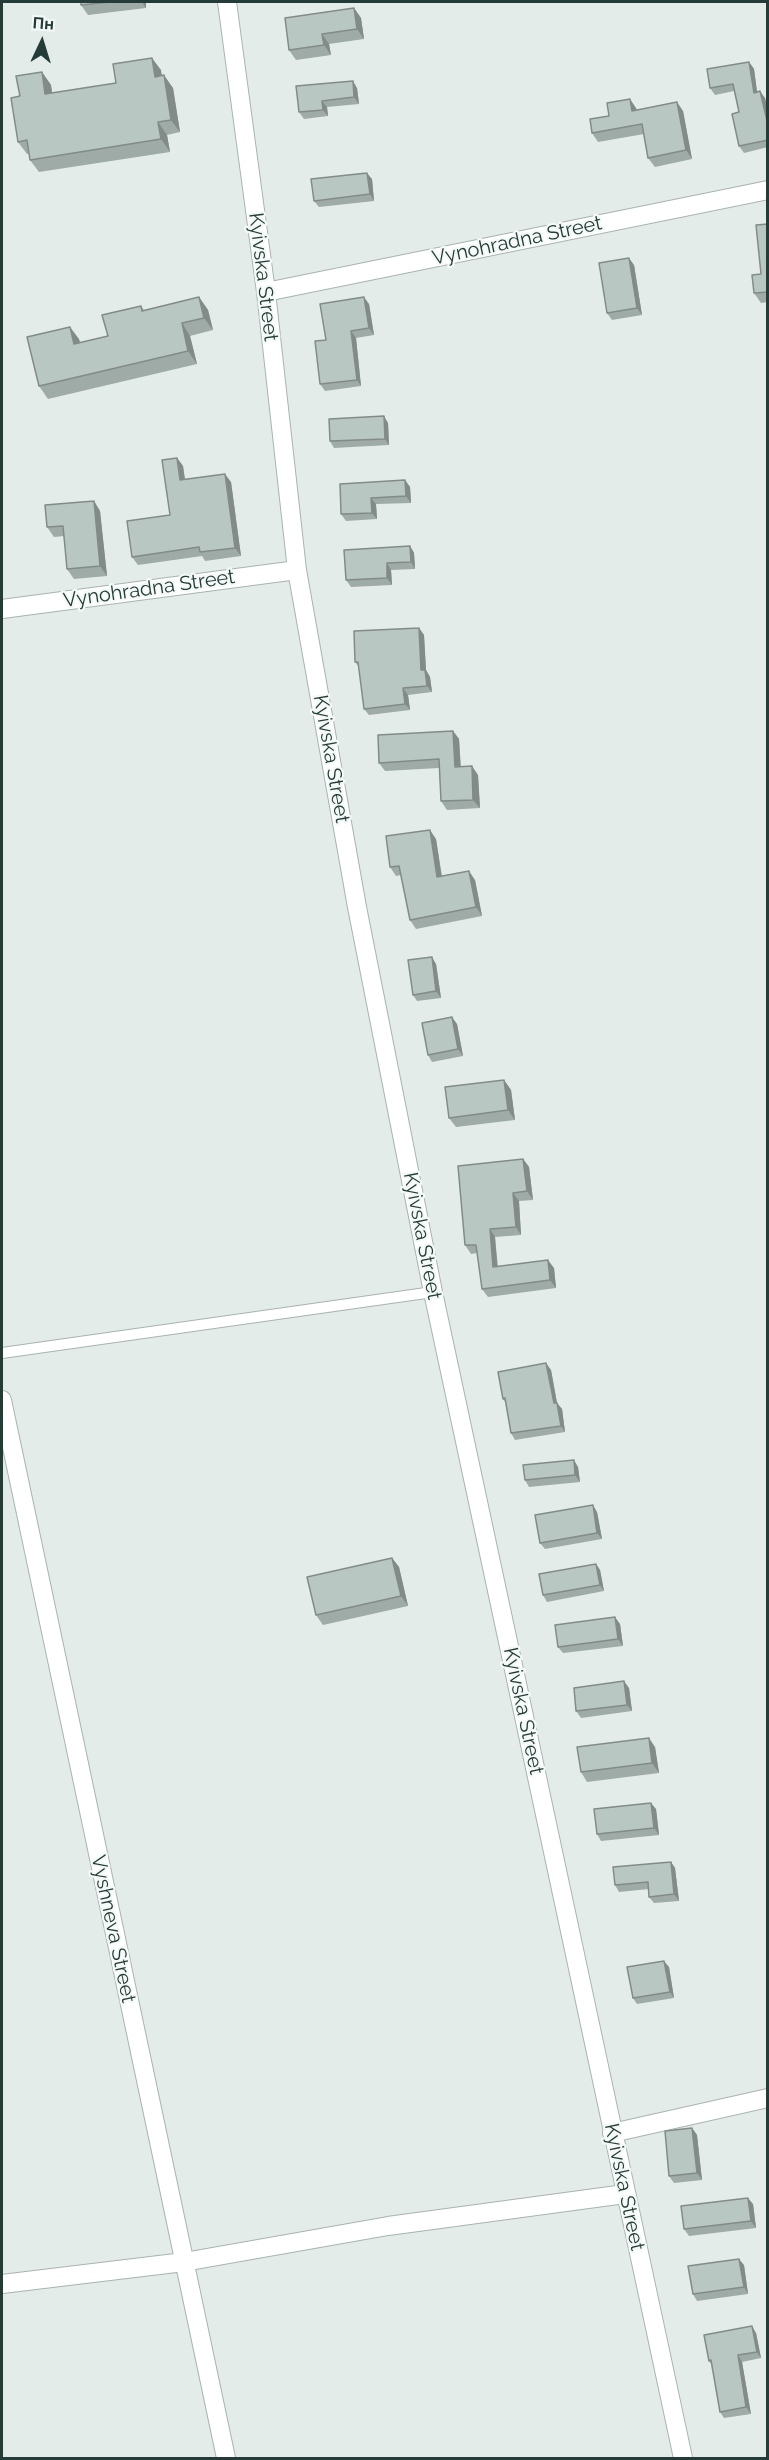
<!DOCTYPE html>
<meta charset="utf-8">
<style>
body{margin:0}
#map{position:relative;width:769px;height:2460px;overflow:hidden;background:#e4ece9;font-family:Raleway,sans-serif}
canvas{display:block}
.frame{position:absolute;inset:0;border:3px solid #243c38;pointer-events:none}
.north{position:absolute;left:12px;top:12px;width:60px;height:60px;-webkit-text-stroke:4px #f4f9f7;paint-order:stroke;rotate:4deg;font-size:16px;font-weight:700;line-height:24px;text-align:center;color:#243c38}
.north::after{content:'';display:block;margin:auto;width:21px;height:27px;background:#243c38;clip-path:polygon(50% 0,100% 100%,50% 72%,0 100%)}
</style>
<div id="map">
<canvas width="769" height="2460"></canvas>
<div class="frame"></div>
<div class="north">Пн</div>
</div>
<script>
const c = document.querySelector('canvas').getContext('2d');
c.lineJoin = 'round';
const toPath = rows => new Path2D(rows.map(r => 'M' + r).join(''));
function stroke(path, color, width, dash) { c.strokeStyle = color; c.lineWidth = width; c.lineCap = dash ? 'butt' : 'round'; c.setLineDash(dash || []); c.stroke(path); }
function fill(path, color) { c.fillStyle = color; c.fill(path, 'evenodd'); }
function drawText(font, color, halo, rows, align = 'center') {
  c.font = font + ' Raleway,sans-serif'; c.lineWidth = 4.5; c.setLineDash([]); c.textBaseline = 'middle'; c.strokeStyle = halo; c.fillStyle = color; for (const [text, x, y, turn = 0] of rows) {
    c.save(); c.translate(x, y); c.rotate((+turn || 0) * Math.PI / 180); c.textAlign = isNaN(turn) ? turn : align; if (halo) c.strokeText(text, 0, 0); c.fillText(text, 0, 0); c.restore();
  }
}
const lane = toPath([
 [2,1353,433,1292]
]);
const street = toPath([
 [227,2,266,292,297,570,357,907,433,1292,683,2458],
 [266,292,768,190],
 [2,609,297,570],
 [2,1400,226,2458],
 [612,2133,768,2098],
 [2,2284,184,2262,388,2226,625,2194]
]);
const wall = toPath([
 [81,2,146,2,146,8,88,15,81,5],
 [354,8,361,18,364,39,329,44,331,55,296,60,289,50],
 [749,62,754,69,757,92,765,98,768,111,768,147,744,153,739,146,739,112,734,91,715,95,710,88],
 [161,70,161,75,173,88,180,132,167,135,170,152,39,172,30,160,29,154,27,154,18,142,20,96,42,72,51,85,52,93,116,83],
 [296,86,357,88,359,104,327,107,328,116,304,119,299,112],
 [636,108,637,110,683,111,692,159,655,167,648,158,644,134,598,142,592,133,609,116],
 [372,179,374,201,319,207,314,201],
 [768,224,768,302,761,303,754,293,761,274],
 [634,265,642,315,612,320,607,313],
 [199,297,208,310,213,330,190,336,197,364,48,399,39,386,79,339,80,343,108,336,141,306,144,310],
 [369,304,374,335,356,338,361,386,325,391,320,384,326,340],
 [388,423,389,445,334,448,330,441],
 [177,458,183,466,185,479,231,482,241,556,205,561,202,556,138,565,132,557,170,515],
 [405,480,410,487,411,503,376,504,377,519,346,521,341,514],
 [94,501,100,511,107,576,74,579,67,569,64,536,54,537,47,527],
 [410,546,414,553,415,569,391,570,392,585,351,587,346,580],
 [419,628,424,635,426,670,430,677,432,692,408,695,410,710,369,715,364,709,359,667,355,662],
 [453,731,459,739,461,767,478,775,480,808,447,810,441,801,439,768,385,771,379,763],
 [436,839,442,876,475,880,482,916,416,929,410,920,401,875,396,876,390,867],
 [436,964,441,998,417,1001,413,995],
 [457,1024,463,1056,432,1062,428,1055],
 [504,1080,511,1090,515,1120,456,1127,449,1118],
 [523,1159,529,1167,533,1200,519,1201,521,1235,495,1237,498,1267,554,1268,556,1288,488,1297,482,1289,477,1253,471,1254,465,1245],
 [551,1370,557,1403,562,1409,565,1432,515,1440,511,1433,506,1403,503,1399],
 [578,1467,580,1482,529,1487,525,1480],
 [597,1512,602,1539,545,1549,540,1543],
 [392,1558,399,1567,408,1606,323,1625,316,1615],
 [596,1564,600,1570,604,1591,547,1602,543,1595],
 [620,1624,623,1646,563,1653,558,1647],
 [629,1688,632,1711,581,1718,576,1711],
 [655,1747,659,1773,587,1782,581,1772],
 [656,1809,659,1835,601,1841,597,1834],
 [671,1862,675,1868,679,1901,654,1903,649,1897,649,1889,619,1892,615,1885],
 [669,1967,674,1998,637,2004,633,1998],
 [692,2128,697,2135,702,2180,674,2183,669,2176],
 [753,2204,756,2228,689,2236,684,2229],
 [744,2265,748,2294,697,2301,693,2294],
 [756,2333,761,2358,742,2362,751,2414,724,2418,720,2412,712,2365,709,2361]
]);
const shadedWall = toPath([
 [142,2,146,2,146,8],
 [354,8,361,18,364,39,357,29],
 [322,34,329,44,331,55,324,45],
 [152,58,161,70,164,89,155,77],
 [749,62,754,69,758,99,754,93],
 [42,72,51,85,54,106,45,94],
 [164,75,173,88,180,132,171,120],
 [353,81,357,88,359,104,354,97],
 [760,91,765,98,768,111,768,125],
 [630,99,636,108,638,120,632,111],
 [322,101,327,107,328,116,323,110],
 [677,102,683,111,692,159,686,150],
 [158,122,167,135,170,152,161,139],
 [367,173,372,179,374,201,370,194],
 [629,258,634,265,642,315,637,308],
 [199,297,208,310,213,330,204,318],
 [364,297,369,304,374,335,369,328],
 [182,323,190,336,197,364,188,351],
 [70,327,79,339,83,357,74,344],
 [351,331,356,338,361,386,357,380],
 [384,416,388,423,389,445,385,439],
 [177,458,183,466,186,488,180,480],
 [225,474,231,482,241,556,235,548],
 [405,480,410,487,411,503,406,496],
 [371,498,376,504,377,519,372,513],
 [94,501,100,511,107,576,100,566],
 [410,546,414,553,415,569,411,562],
 [387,563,391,570,392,585,387,578],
 [419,628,424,635,426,670,430,677,432,692,427,686,421,670],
 [403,688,408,695,410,710,405,704],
 [453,731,459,739,461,776,455,767],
 [472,766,478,775,480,808,473,800],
 [430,830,436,839,443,886,437,877],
 [469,871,475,880,482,916,476,907],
 [432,957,436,964,441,998,436,991],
 [452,1017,457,1024,463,1056,458,1049],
 [504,1080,511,1090,515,1120,508,1110],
 [523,1159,529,1167,533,1200,527,1191],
 [513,1193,519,1201,521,1235,516,1227],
 [490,1229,495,1237,498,1276,493,1267],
 [548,1260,554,1268,556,1288,550,1280],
 [546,1363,551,1370,557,1403,562,1409,565,1432,561,1426,554,1403],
 [574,1460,578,1467,580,1482,575,1475],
 [593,1505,597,1512,602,1539,597,1533],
 [392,1558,399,1567,408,1606,401,1596],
 [596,1564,600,1570,604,1591,600,1585],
 [615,1617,620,1624,623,1646,618,1639],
 [624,1681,629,1688,632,1711,627,1705],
 [649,1738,655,1747,659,1773,652,1763],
 [651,1803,656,1809,659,1835,654,1828],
 [671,1862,675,1868,679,1901,674,1894],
 [664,1961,669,1967,674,1998,670,1992],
 [692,2128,697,2135,702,2180,697,2173],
 [748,2198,753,2204,756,2228,751,2221],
 [739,2259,744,2265,748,2294,744,2287],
 [752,2326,756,2333,761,2358,757,2352],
 [738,2355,742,2362,751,2414,746,2407]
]);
const building = toPath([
 [81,2,110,2,81,5,81,2],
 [354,8,357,29,322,34,324,45,289,50,285,18,354,8],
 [152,58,155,77,164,75,171,120,158,122,161,139,30,160,27,140,18,142,11,98,20,96,16,76,42,72,45,94,116,83,113,64,152,58],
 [749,62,754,93,760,91,768,125,768,140,739,146,732,114,739,112,733,84,710,88,707,69,749,62],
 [353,81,354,97,322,101,323,110,299,112,296,86,353,81],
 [630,99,632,111,677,102,686,150,648,158,642,124,592,133,590,119,609,116,607,103,630,99],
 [367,173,370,194,314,201,311,179,367,173],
 [768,224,768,292,754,293,752,275,761,274,756,225,768,224],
 [629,258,637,308,607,313,599,263,629,258],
 [199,297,204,318,182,323,188,351,39,386,27,337,70,327,74,344,108,336,102,315,141,306,142,311,199,297],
 [364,297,369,328,351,331,357,380,320,384,315,341,326,340,320,304,364,297],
 [384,416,385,439,330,441,329,419,384,416],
 [177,458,180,480,225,474,235,548,200,552,199,547,132,557,127,521,170,515,162,460,177,458],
 [405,480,406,496,371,498,372,513,341,514,340,484,405,480],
 [94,501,100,566,67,569,63,526,47,527,45,505,94,501],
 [410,546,411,562,387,563,387,578,346,580,344,550,410,546],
 [419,628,421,670,425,670,427,686,403,688,405,704,364,709,358,662,355,662,354,631,419,628],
 [453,731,455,767,472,766,473,800,441,801,439,759,379,763,378,735,453,731],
 [430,830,437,877,469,871,476,907,410,920,399,866,390,867,386,836,430,830],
 [432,957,436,991,413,995,408,960,432,957],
 [452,1017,458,1049,428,1055,422,1023,452,1017],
 [504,1080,508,1110,449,1118,445,1087,504,1080],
 [523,1159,527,1191,513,1193,516,1227,490,1229,493,1267,548,1260,550,1280,482,1289,476,1245,465,1245,458,1166,523,1159],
 [546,1363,554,1403,557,1403,561,1426,511,1433,505,1398,503,1399,498,1372,546,1363],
 [574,1460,575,1475,525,1480,523,1465,574,1460],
 [593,1505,597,1533,540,1543,535,1515,593,1505],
 [392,1558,401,1596,316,1615,307,1577,392,1558],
 [596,1564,600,1585,543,1595,539,1574,596,1564],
 [615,1617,618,1639,558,1647,555,1625,615,1617],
 [624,1681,627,1705,576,1711,574,1688,624,1681],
 [649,1738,652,1763,581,1772,577,1747,649,1738],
 [651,1803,654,1828,597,1834,594,1809,651,1803],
 [671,1862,674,1894,649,1897,648,1882,615,1885,613,1867,671,1862],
 [664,1961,670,1992,633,1998,627,1967,664,1961],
 [692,2128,697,2173,669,2176,665,2131,692,2128],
 [748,2198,751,2221,684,2229,681,2206,748,2198],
 [739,2259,744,2287,693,2294,688,2266,739,2259],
 [752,2326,757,2352,738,2355,746,2407,720,2412,711,2360,709,2361,704,2335,752,2326]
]);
const streetNames = [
 ["Vynohradna Street",517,241,-12],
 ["Kyivska Street",263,277,83],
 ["Vynohradna Street",149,589,-8],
 ["Kyivska Street",331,759,80],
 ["Kyivska Street",422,1236,79],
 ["Kyivska Street",523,1711,78],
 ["Vyshneva Street",113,1929,78],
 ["Kyivska Street",624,2187,78]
];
stroke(lane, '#a7b4b0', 12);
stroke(street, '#a7b4b0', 20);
stroke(lane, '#fff', 10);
stroke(street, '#fff', 18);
fill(wall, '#9faba7');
fill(shadedWall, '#828b88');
fill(building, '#b9c7c2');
stroke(building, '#828b88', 1.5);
drawText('20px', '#243c38', '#f4f9f7', streetNames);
</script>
